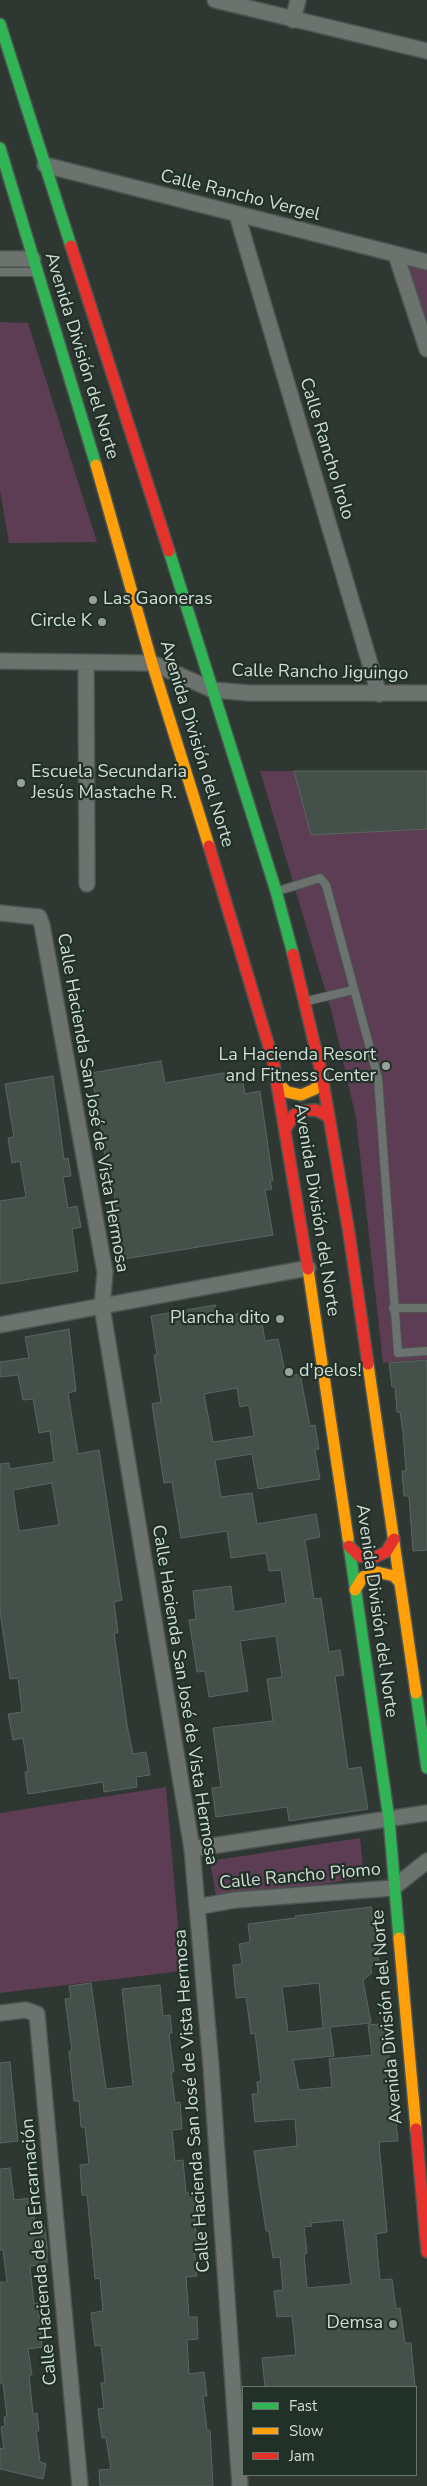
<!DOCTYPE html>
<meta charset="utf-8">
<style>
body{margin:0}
#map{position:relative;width:427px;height:2486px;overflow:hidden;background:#2e3732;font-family:"Nunito Sans",sans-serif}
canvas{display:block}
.legend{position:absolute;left:242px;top:2386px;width:175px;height:90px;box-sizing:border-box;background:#213128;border:1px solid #67756e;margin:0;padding:6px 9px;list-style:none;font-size:15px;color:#d1dcd6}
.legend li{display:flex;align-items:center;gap:10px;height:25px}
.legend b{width:25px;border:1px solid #67756e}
</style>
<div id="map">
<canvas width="427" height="2486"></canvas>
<ul class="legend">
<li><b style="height:6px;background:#30b455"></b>Fast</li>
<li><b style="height:6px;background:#ff9f0a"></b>Slow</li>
<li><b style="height:6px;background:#e5322d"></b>Jam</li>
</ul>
</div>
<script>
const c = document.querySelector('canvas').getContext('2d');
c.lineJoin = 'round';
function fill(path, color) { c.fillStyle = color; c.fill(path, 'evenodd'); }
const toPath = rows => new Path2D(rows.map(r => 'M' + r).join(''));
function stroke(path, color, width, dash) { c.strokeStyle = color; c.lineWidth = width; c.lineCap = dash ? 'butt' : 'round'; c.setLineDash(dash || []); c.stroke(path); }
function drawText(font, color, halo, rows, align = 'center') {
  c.font = font + ' "Nunito Sans",sans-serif'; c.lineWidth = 4.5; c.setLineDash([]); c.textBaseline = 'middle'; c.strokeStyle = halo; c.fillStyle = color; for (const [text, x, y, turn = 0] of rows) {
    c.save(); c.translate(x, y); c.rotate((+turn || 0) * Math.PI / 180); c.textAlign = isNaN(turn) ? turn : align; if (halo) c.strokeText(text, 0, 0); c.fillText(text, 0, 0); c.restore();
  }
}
const green = toPath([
 [406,266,427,270,427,329],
 [0,322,28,323,97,542,9,543,0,491],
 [260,771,427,771,427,1359,383,1363,356,1118,332,1013],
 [166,1787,182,1971,0,1993,0,1813],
 [360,1838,364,1877,217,1902,210,1861]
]);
const building = toPath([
 [294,771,427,771,427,829,311,835,294,771],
 [161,1061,165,1083,241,1070,245,1094,260,1091,273,1181,270,1181,272,1189,265,1190,273,1235,124,1259,112,1180,108,1181,101,1127,91,1073,161,1061],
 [53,1076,64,1159,68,1158,71,1176,63,1177,68,1208,77,1206,81,1227,72,1229,78,1271,0,1284,0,1201,26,1197,20,1161,12,1163,8,1138,14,1137,5,1084,53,1076],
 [215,1305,217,1317,260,1311,265,1341,278,1339,286,1376,300,1374,310,1426,315,1425,319,1449,315,1450,320,1479,258,1489,252,1454,215,1460,221,1497,252,1493,257,1524,316,1514,320,1537,305,1540,314,1599,321,1598,329,1652,340,1650,344,1675,335,1676,348,1769,361,1767,368,1809,289,1821,287,1807,216,1817,212,1788,221,1787,213,1728,273,1721,267,1679,282,1677,276,1636,240,1641,248,1691,209,1697,205,1671,197,1672,189,1620,196,1619,193,1591,231,1586,234,1612,286,1603,281,1570,269,1571,266,1553,231,1558,227,1531,181,1538,172,1482,164,1483,152,1404,161,1402,154,1355,157,1355,151,1316,215,1305],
 [237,1388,240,1407,249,1405,254,1436,213,1442,204,1394,237,1388],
 [69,1329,76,1391,68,1393,78,1454,99,1450,122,1600,114,1602,118,1633,114,1633,127,1725,133,1754,146,1752,150,1775,136,1777,137,1787,104,1792,103,1782,28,1794,25,1772,28,1771,23,1738,13,1740,8,1714,22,1712,18,1678,10,1679,0,1611,0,1464,9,1463,10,1469,54,1462,50,1431,39,1433,33,1399,23,1400,18,1375,0,1377,0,1362,29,1358,25,1337,69,1329],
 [52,1483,59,1525,19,1531,13,1490,52,1483],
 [427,1360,427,1550,413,1551,409,1496,404,1496,402,1471,406,1471,403,1432,400,1412,397,1412,395,1387,392,1387,389,1363,427,1360],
 [371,1907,379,1964,370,1966,372,1973,363,1980,371,2023,330,2027,334,2056,293,2060,299,2090,332,2087,329,2059,372,2055,368,2025,391,2023,394,2048,388,2048,398,2141,379,2142,387,2232,376,2234,377,2248,380,2280,392,2279,396,2309,400,2308,405,2343,411,2343,415,2387,265,2387,262,2358,296,2355,292,2316,277,2317,274,2291,283,2290,280,2257,273,2258,269,2231,266,2231,254,2151,297,2146,295,2119,255,2122,252,2094,258,2094,257,2082,261,2081,255,2033,251,2034,246,1997,236,1998,233,1965,242,1964,239,1944,250,1942,248,1924,295,1918,295,1916,371,1907],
 [319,1983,323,2028,288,2032,282,1987,319,1983],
 [343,2220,351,2284,307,2288,304,2254,307,2253,304,2227,312,2226,311,2223,343,2220],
 [91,1983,106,2089,133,2086,122,1989,160,1985,163,2016,170,2015,172,2033,169,2034,174,2072,171,2072,175,2103,180,2102,182,2129,172,2130,175,2161,183,2160,186,2193,194,2193,197,2218,194,2218,198,2246,194,2247,197,2276,186,2277,189,2317,197,2317,198,2339,187,2340,189,2374,204,2372,207,2396,203,2396,207,2430,210,2430,213,2486,100,2486,99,2470,111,2469,106,2438,102,2438,98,2409,104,2408,101,2383,105,2383,101,2345,95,2346,91,2313,103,2311,100,2278,95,2279,87,2195,82,2195,80,2165,89,2164,85,2127,81,2127,79,2101,74,2101,69,2051,72,2051,65,1999,71,1998,69,1986,91,1983],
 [10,2062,18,2141,0,2143,0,2063,10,2062],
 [10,2168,14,2200,32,2198,35,2225,44,2224,47,2246,47,2264,30,2266,34,2304,38,2303,42,2347,28,2349,32,2375,29,2375,33,2414,37,2413,39,2431,36,2431,40,2462,46,2464,43,2479,0,2469,0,2448,4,2449,1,2427,5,2426,4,2417,7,2417,3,2383,0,2383,0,2282,7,2282,3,2250,0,2250,0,2169,10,2168]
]);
const lane = toPath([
 [0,272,35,272],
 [278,891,320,878,326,885,378,1078,398,1353,427,1351],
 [307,1001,353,990],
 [393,1308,427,1308]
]);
const street = toPath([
 [215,0,427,51],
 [293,20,298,0],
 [45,165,427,262],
 [237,215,379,694],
 [396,255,427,349],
 [0,259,33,259],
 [0,661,152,663,213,690,250,693,427,693],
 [86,663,87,884],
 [0,913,39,917,42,925,105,1272,102,1307,192,1849,211,2066,240,2486],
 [0,1325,308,1268],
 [192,1849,427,1813],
 [197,1907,235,1900,393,1888,427,1861],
 [0,2013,26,2010,37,2014,80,2486]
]);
const fast = toPath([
 [0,24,71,246],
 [0,148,96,465],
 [169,551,276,891,293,954],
 [348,1538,389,1819,399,1938],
 [416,1693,427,1768]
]);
const slow = toPath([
 [96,465,152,663,209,846],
 [277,1082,287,1092,301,1095,315,1089,322,1076],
 [308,1269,348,1538],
 [368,1364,416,1693],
 [355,1590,363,1577,377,1572,394,1576,400,1583],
 [399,1938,416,2129]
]);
const jam = toPath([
 [71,246,169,551],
 [209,846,273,1060,308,1269],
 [293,954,322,1076,349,1233,368,1364],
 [286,1128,294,1115,301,1111,316,1110,329,1117],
 [349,1546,359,1556,373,1558,386,1552,394,1539],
 [416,2129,427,2252]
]);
const markers = [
 [93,600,5,"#98a29d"],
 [102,622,5,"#98a29d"],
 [21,783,5,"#98a29d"],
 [386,1066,5,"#98a29d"],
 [280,1319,5,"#98a29d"],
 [289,1372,5,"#98a29d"],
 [393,2324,5,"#98a29d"]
];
const streetNames = [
 ["Calle Rancho Vergel",240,196,14],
 ["Avenida División del Norte",81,356,73],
 ["Calle Rancho Irolo",326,449,73],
 ["Calle Rancho Jiguingo",320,673,1],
 ["Avenida División del Norte",196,744,73],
 ["Calle Hacienda San José de Vista Hermosa",92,1103,80],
 ["Avenida División del Norte",316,1210,81],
 ["Avenida División del Norte",376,1611,82],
 ["Calle Hacienda San José de Vista Hermosa",184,1695,81],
 ["Calle Rancho Piomo",300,1877,-5],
 ["Avenida División del Norte",388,2017,-95],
 ["Calle Hacienda San José de Vista Hermosa",193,2101,-94],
 ["Calle Hacienda de la Encarnación",40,2252,-95]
];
const poiNames = [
 ["Las Gaoneras",103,600,"left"],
 ["Circle K",92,622],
 ["Escuela Secundaria",31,773,"left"],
 ["Jesús Mastache R.",31,794,"left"],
 ["La Hacienda Resort",376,1056],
 ["and Fitness Center",376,1077],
 ["Plancha dito",270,1319],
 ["d'pelos!",299,1372,"left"],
 ["Demsa",383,2324]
];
fill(green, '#5c3d53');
fill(building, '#43514a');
stroke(building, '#5d6561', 1);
stroke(lane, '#4b544f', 10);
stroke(street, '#4b544f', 18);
stroke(fast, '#4b544f', 14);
stroke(slow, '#4b544f', 14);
stroke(jam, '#4b544f', 14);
stroke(lane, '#6c736f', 8);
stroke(street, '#6c736f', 15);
stroke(fast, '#30b455', 11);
stroke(slow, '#ff9f0a', 11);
stroke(jam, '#e5322d', 11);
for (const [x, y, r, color] of markers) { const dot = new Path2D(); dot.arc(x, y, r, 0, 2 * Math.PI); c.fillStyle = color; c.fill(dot); stroke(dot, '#213128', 2); }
drawText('18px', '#d1dcd6', '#213128', streetNames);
drawText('18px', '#d1dcd6', '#213128', poiNames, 'right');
</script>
